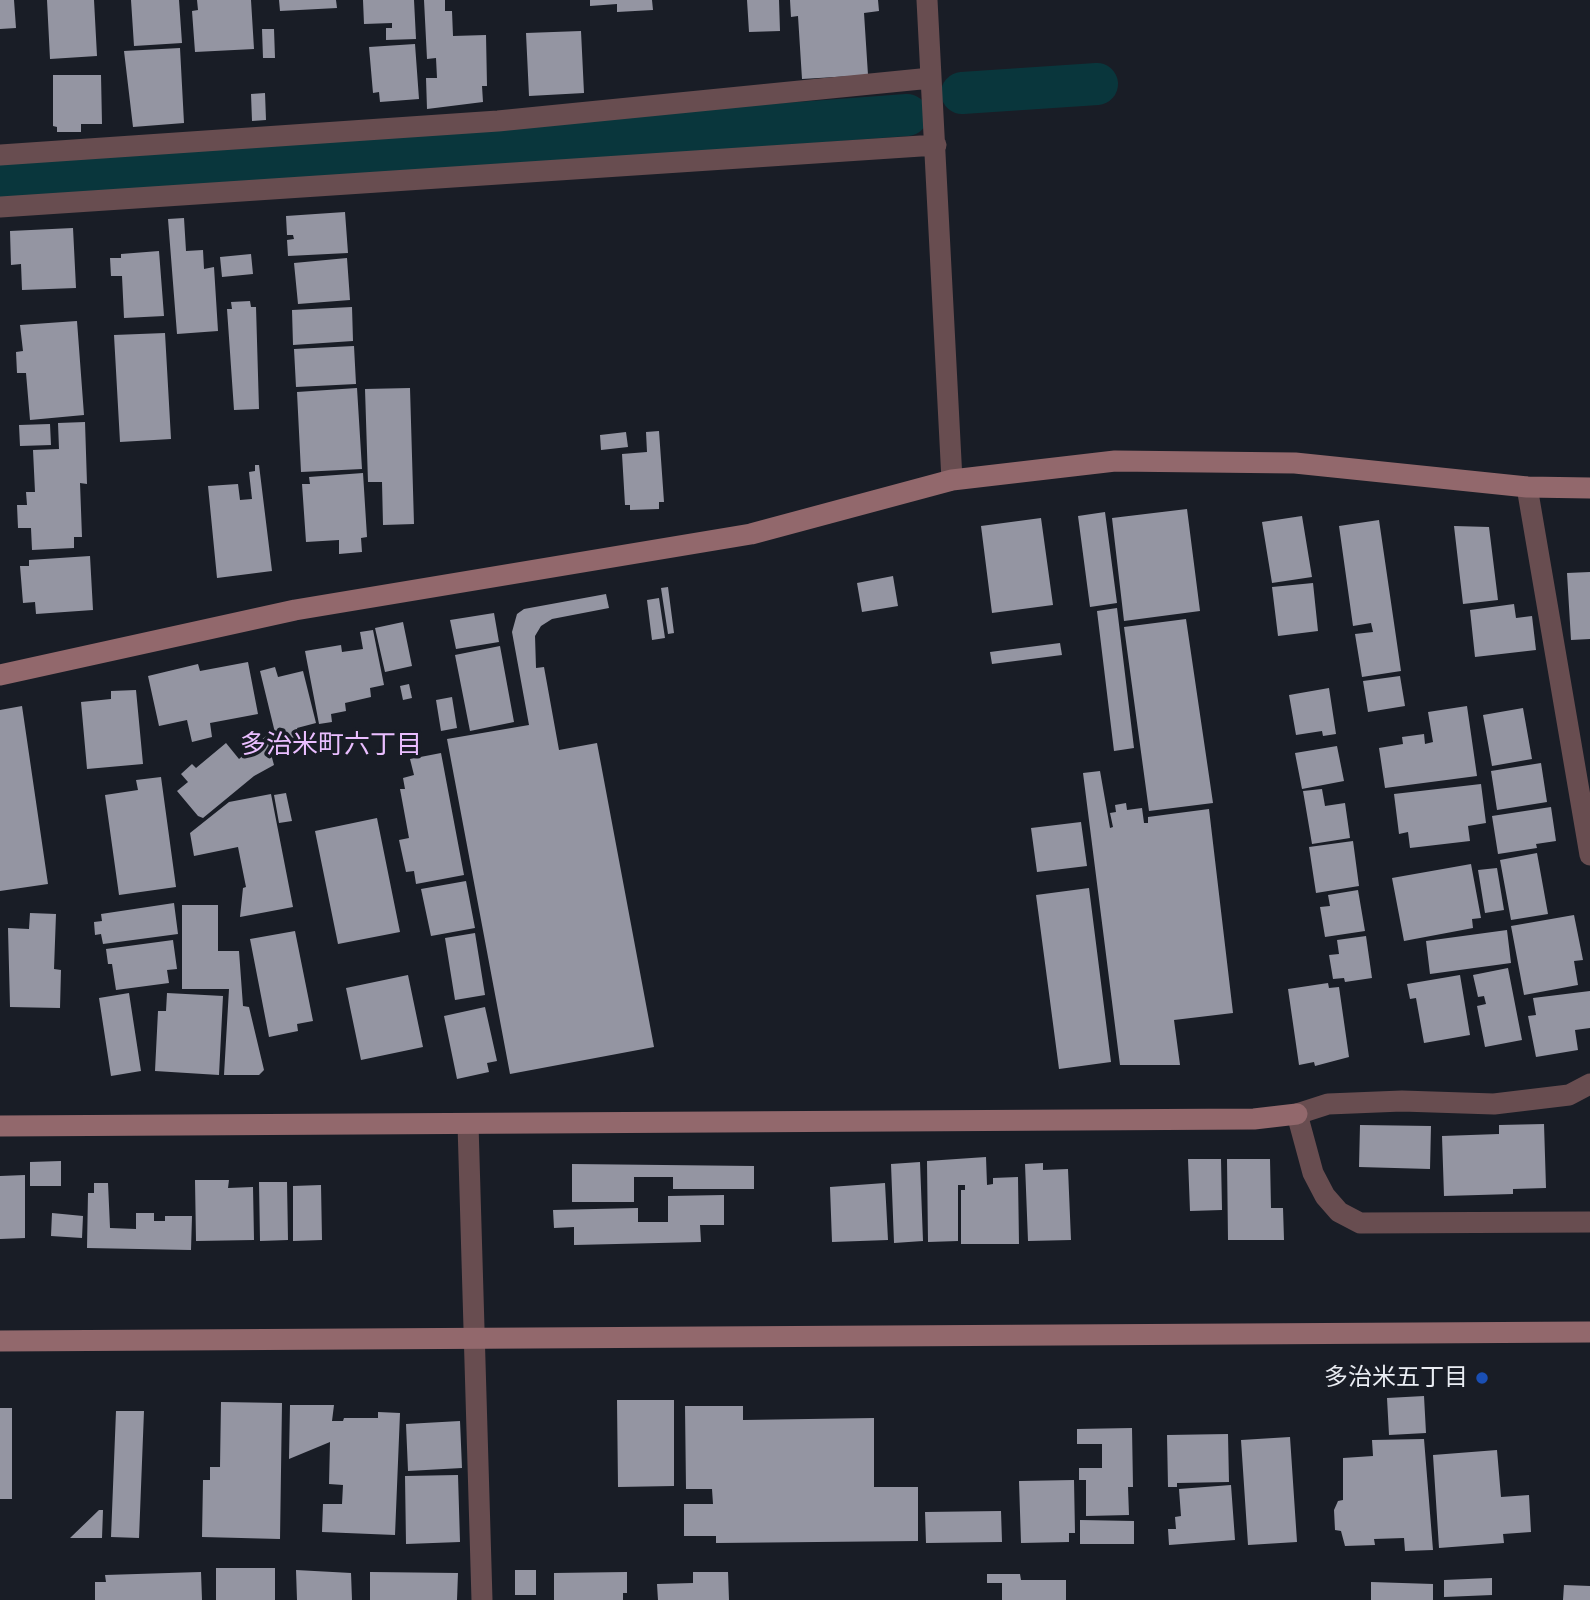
<!DOCTYPE html>
<meta charset="utf-8">
<style>
body{margin:0}
canvas{display:block;background:#191d26}
</style>
<canvas width="1590" height="1600"></canvas>
<script>
const c = document.querySelector('canvas').getContext('2d');
c.lineJoin = 'round';
const toPath = rows => new Path2D(rows.map(r => 'M' + r).join(''));
function stroke(path, color, width, dash) { c.strokeStyle = color; c.lineWidth = width; c.lineCap = dash ? 'butt' : 'round'; c.setLineDash(dash || []); c.stroke(path); }
function fill(path, color) { c.fillStyle = color; c.fill(path, 'evenodd'); }
function drawText(font, color, halo, rows, align = 'center') {
  c.font = font + ' "PT Serif","Noto Sans JP",serif'; c.lineWidth = 7; c.setLineDash([]); c.textBaseline = 'middle'; c.strokeStyle = halo; c.fillStyle = color; for (const [text, x, y, turn = 0] of rows) {
    c.save(); c.translate(x, y); c.rotate((+turn || 0) * Math.PI / 180); c.textAlign = isNaN(turn) ? turn : align; if (halo) c.strokeText(text, 0, 0); c.fillText(text, 0, 0); c.restore();
  }
}
const canal = toPath([
 [962,93,1097,84],
 [0,182,907,115]
]);
const building = toPath([
 [0,0,14,0,16,28,0,29],
 [47,0,94,0,97,56,50,59],
 [131,0,179,0,182,43,134,46],
 [197,0,251,0,254,49,195,52,192,11,198,10],
 [279,0,336,0,337,8,280,11],
 [363,0,414,0,416,39,386,40,386,28,392,28,392,23,364,24],
 [424,0,445,0,445,11,452,11,453,36,486,35,487,86,482,86,483,102,427,109,426,78,437,78,436,58,427,59],
 [590,0,652,0,653,10,617,12,617,4,590,6],
 [747,0,779,0,780,31,749,32],
 [790,0,878,0,879,11,864,13,868,75,802,79,798,16,791,17],
 [262,29,274,29,275,58,263,58],
 [581,31,584,93,529,96,526,33],
 [415,44,419,99,380,102,379,92,373,93,369,47],
 [180,48,184,123,133,127,124,51],
 [53,75,101,75,102,124,81,124,81,132,57,132,57,127,53,126],
 [265,93,266,120,252,121,251,94],
 [345,212,348,253,288,256,287,240,294,239,293,235,287,235,286,216],
 [184,218,186,251,203,250,204,269,214,267,218,331,177,334,168,219],
 [73,228,76,288,22,290,21,264,11,265,10,231],
 [159,251,164,316,124,318,122,276,111,276,110,258,121,258,121,254],
 [251,254,253,274,222,277,220,257],
 [347,258,350,300,298,304,294,263],
 [250,301,251,307,256,307,259,409,234,410,227,309,232,309,231,302],
 [352,307,353,341,293,345,292,310],
 [77,321,84,415,30,420,26,373,17,373,16,352,23,351,20,325],
 [165,333,171,439,120,442,114,335],
 [354,346,356,384,296,387,294,349],
 [357,388,362,469,301,472,297,392],
 [410,388,414,524,383,525,382,482,368,482,365,389],
 [85,422,87,484,80,483,82,537,74,537,74,548,32,550,31,528,18,528,17,505,27,505,26,492,35,492,33,450,59,449,58,423],
 [50,424,51,445,20,446,19,425],
 [659,431,664,502,659,502,659,509,630,510,630,505,625,505,622,454,647,452,646,432],
 [626,432,628,447,601,450,600,435],
 [255,465,259,465,272,571,217,578,208,486,238,484,240,500,252,499,249,472,255,471],
 [363,473,367,537,361,538,362,552,339,554,339,540,306,542,302,484,310,484,309,477],
 [1187,509,1200,611,1124,621,1112,518],
 [1105,512,1117,603,1090,607,1078,516],
 [1302,516,1312,577,1272,583,1262,522],
 [1041,518,1053,605,992,613,981,526],
 [1379,520,1401,671,1362,677,1355,634,1373,632,1371,623,1353,626,1339,526],
 [1454,526,1489,527,1498,600,1463,604],
 [90,556,93,610,36,614,35,602,23,603,20,566,29,566,29,560],
 [1590,572,1590,639,1571,640,1567,573],
 [893,576,898,606,862,612,857,583],
 [1313,583,1318,631,1278,636,1272,587],
 [668,587,674,633,668,634,661,588],
 [606,594,609,608,552,619,541,626,535,636,536,668,544,667,559,750,597,743,654,1047,510,1074,447,739,529,725,512,632,517,614,524,609],
 [659,598,665,638,652,640,647,600],
 [1514,604,1516,618,1532,616,1536,650,1475,657,1470,610],
 [1117,608,1134,748,1114,751,1097,611],
 [494,613,499,642,456,649,450,620],
 [1186,619,1213,803,1149,811,1124,627],
 [403,622,412,666,385,672,375,628],
 [373,630,384,685,370,688,371,697,345,703,346,711,331,714,332,722,319,724,305,651,341,645,342,652,363,649,360,632],
 [1060,643,1062,655,992,664,990,652],
 [500,646,514,722,470,731,455,655],
 [248,662,258,714,210,723,212,737,192,742,187,720,159,726,148,676,198,664,200,671],
 [275,667,278,677,303,671,316,723,297,728,300,739,278,745,260,671],
 [1400,676,1405,706,1368,712,1363,681],
 [409,684,412,698,403,700,400,686],
 [1329,688,1336,734,1323,736,1322,731,1296,735,1289,695],
 [136,690,143,764,87,769,81,702,111,699,111,691],
 [452,697,457,728,441,731,436,700],
 [22,706,48,884,0,891,0,710],
 [1467,706,1477,776,1385,788,1379,748,1403,744,1402,737,1424,734,1425,744,1433,742,1428,712],
 [1523,708,1532,759,1492,766,1483,715],
 [266,736,274,765,254,776,203,818,198,816,177,791,188,782,181,774,192,764,196,768,226,743,239,759],
 [1337,746,1344,781,1302,789,1295,753],
 [441,753,464,875,416,884,414,871,406,872,399,840,409,838,400,789,405,789,403,778,414,775,410,759],
 [1541,763,1547,802,1497,810,1491,771],
 [1100,771,1110,828,1113,827,1110,813,1116,812,1115,805,1126,803,1127,810,1142,808,1144,823,1148,823,1148,817,1209,809,1233,1013,1174,1020,1180,1065,1120,1065,1083,773],
 [161,777,176,887,119,895,105,795,138,790,136,780],
 [1481,784,1486,823,1468,826,1470,841,1410,848,1408,832,1399,834,1394,794],
 [1322,789,1325,806,1345,803,1350,838,1312,844,1303,791],
 [286,793,292,821,279,823,274,795],
 [271,794,293,907,240,917,243,888,246,887,238,847,194,856,190,833,229,802],
 [1551,807,1556,841,1536,844,1537,848,1498,854,1492,816],
 [377,818,400,932,338,944,315,831],
 [1081,822,1087,866,1037,872,1031,828],
 [1353,841,1359,886,1316,893,1309,847],
 [1537,853,1548,914,1511,920,1500,860],
 [1471,864,1481,918,1472,919,1473,928,1404,941,1392,878],
 [1497,868,1504,910,1485,913,1478,870],
 [466,881,475,928,431,936,421,889],
 [1089,888,1111,1062,1059,1069,1036,895],
 [1358,890,1365,931,1325,937,1320,907,1330,906,1328,895],
 [174,903,178,934,103,944,101,934,95,935,94,922,102,921,101,914],
 [182,905,218,905,218,951,239,951,243,1006,249,1007,264,1070,259,1075,224,1075,229,989,182,989],
 [30,913,56,914,54,969,61,970,60,1008,10,1007,8,928,29,929],
 [1574,915,1583,960,1574,961,1578,985,1524,995,1511,926],
 [1507,930,1511,963,1430,974,1426,941],
 [295,931,313,1021,297,1024,298,1031,269,1037,250,939],
 [475,933,485,995,455,1000,445,938],
 [1366,936,1372,978,1345,982,1344,978,1333,979,1329,955,1339,954,1337,940],
 [173,940,177,969,167,970,169,983,116,990,112,964,108,964,106,949],
 [1508,968,1522,1040,1485,1047,1477,1006,1486,1004,1484,996,1478,997,1473,975],
 [408,975,423,1047,361,1060,346,988],
 [1460,975,1470,1035,1424,1043,1416,998,1410,999,1407,984],
 [1328,983,1329,988,1339,987,1349,1057,1315,1066,1314,1062,1299,1065,1288,989],
 [1590,991,1590,1028,1575,1030,1578,1050,1536,1057,1528,1016,1536,1015,1533,998],
 [129,993,141,1071,111,1076,99,998],
 [167,993,223,996,219,1075,155,1071,158,1011,166,1011],
 [485,1007,497,1061,487,1063,489,1072,457,1079,444,1016],
 [1544,1124,1546,1188,1513,1189,1513,1194,1444,1196,1442,1136,1499,1134,1499,1125],
 [1360,1125,1431,1126,1430,1169,1359,1167],
 [986,1157,987,1185,993,1184,993,1178,1018,1177,1019,1244,961,1244,961,1190,965,1190,965,1185,958,1185,958,1241,928,1242,927,1161],
 [1188,1159,1221,1159,1222,1210,1190,1211],
 [1227,1159,1270,1159,1271,1208,1283,1208,1284,1240,1228,1240],
 [61,1161,61,1186,30,1186,30,1162],
 [920,1162,923,1241,894,1243,891,1164],
 [1043,1163,1043,1170,1068,1169,1071,1240,1028,1241,1025,1164],
 [572,1164,754,1166,754,1189,673,1189,673,1177,634,1177,634,1202,572,1202],
 [25,1175,25,1238,0,1239,0,1176],
 [195,1180,229,1180,228,1188,253,1187,254,1240,196,1241],
 [259,1182,287,1182,288,1240,260,1241],
 [94,1183,108,1183,110,1228,136,1229,136,1213,154,1213,154,1221,165,1221,165,1216,192,1216,191,1250,87,1248,88,1193,94,1193],
 [885,1183,888,1240,832,1242,830,1187],
 [321,1185,322,1240,293,1241,293,1186],
 [724,1195,724,1225,700,1225,701,1242,574,1245,574,1227,554,1228,553,1210,638,1208,638,1222,668,1222,668,1196],
 [52,1213,83,1216,82,1238,51,1236],
 [1424,1396,1426,1433,1389,1435,1387,1398],
 [617,1400,674,1400,674,1486,618,1487],
 [221,1402,282,1403,280,1539,202,1537,203,1480,210,1480,210,1467,220,1467],
 [290,1405,334,1405,332,1421,343,1421,344,1418,378,1418,378,1412,400,1413,395,1535,322,1532,323,1504,342,1504,343,1485,329,1484,330,1442,289,1459],
 [685,1406,743,1406,743,1420,874,1418,874,1487,918,1487,918,1541,716,1543,716,1536,684,1536,684,1504,713,1504,712,1489,686,1489],
 [0,1408,12,1408,12,1499,0,1499],
 [116,1411,144,1411,139,1538,111,1537],
 [460,1421,462,1468,408,1471,406,1424],
 [1132,1428,1133,1487,1128,1487,1129,1515,1086,1516,1086,1480,1079,1480,1079,1468,1102,1468,1102,1444,1077,1444,1077,1429],
 [1228,1434,1229,1482,1177,1483,1177,1487,1168,1487,1167,1435],
 [1290,1437,1297,1542,1248,1545,1241,1440],
 [1424,1439,1433,1550,1405,1551,1404,1538,1374,1539,1375,1545,1345,1546,1341,1531,1335,1530,1334,1510,1338,1501,1343,1500,1343,1458,1373,1456,1372,1440],
 [1497,1450,1501,1497,1529,1495,1531,1532,1503,1534,1504,1543,1439,1548,1433,1455],
 [458,1475,460,1542,406,1544,405,1476],
 [1074,1480,1075,1533,1069,1533,1069,1542,1021,1543,1019,1481],
 [1231,1485,1235,1540,1169,1545,1168,1529,1176,1529,1175,1517,1181,1516,1179,1489],
 [99,1510,103,1510,102,1538,70,1538],
 [1001,1511,1002,1542,926,1543,925,1512],
 [1080,1520,1134,1521,1134,1544,1080,1544],
 [216,1568,275,1568,275,1600,216,1600],
 [296,1570,351,1573,352,1600,297,1600],
 [515,1570,536,1570,536,1595,515,1595],
 [201,1572,202,1600,95,1600,95,1582,106,1582,105,1575],
 [370,1572,458,1573,457,1600,370,1600],
 [627,1572,627,1593,623,1593,623,1600,554,1600,554,1573],
 [693,1572,728,1572,729,1600,658,1600,657,1584,693,1583],
 [987,1574,1020,1574,1021,1580,1066,1580,1066,1600,1002,1600,1002,1583,987,1583],
 [1492,1578,1492,1595,1444,1597,1444,1580],
 [1371,1582,1433,1584,1433,1600,1371,1600],
 [1564,1585,1590,1586,1590,1600,1563,1600]
]);
const street = toPath([
 [927,0,952,480],
 [0,155,498,121,931,78],
 [0,207,936,145],
 [1527,487,1590,855],
 [1590,1084,1569,1095,1494,1104,1402,1101,1328,1104,1297,1114,1313,1173,1325,1196,1339,1212,1360,1223,1590,1222],
 [468,1124,482,1600]
]);
const secondary = toPath([
 [0,675,295,610,751,534,952,480,1115,461,1295,463,1527,487,1590,488],
 [0,1126,1254,1119,1297,1114],
 [0,1341,1590,1332]
]);
const markers = [
 [1482,1378,7,"#1a4fb4"]
];
const poiNames = [
 ["多治米五丁目",1468,1378]
];
const neighbourhoodNames = [
 ["多治米町六丁目",331,746]
];
stroke(canal, '#09363c', 42);
fill(building, '#9495a2');
stroke(street, '#684d50', 21);
stroke(secondary, '#92686c', 21);
for (const [x, y, r, color] of markers) { const dot = new Path2D(); dot.arc(x, y, r, 0, 2 * Math.PI); c.fillStyle = color; c.fill(dot); stroke(dot, '#191d26', 2.5); }
drawText('24px', '#e9ecf2', '#191d26', poiNames, 'right');
drawText('26px', '#eabeff', '#191d26', neighbourhoodNames);
</script>
